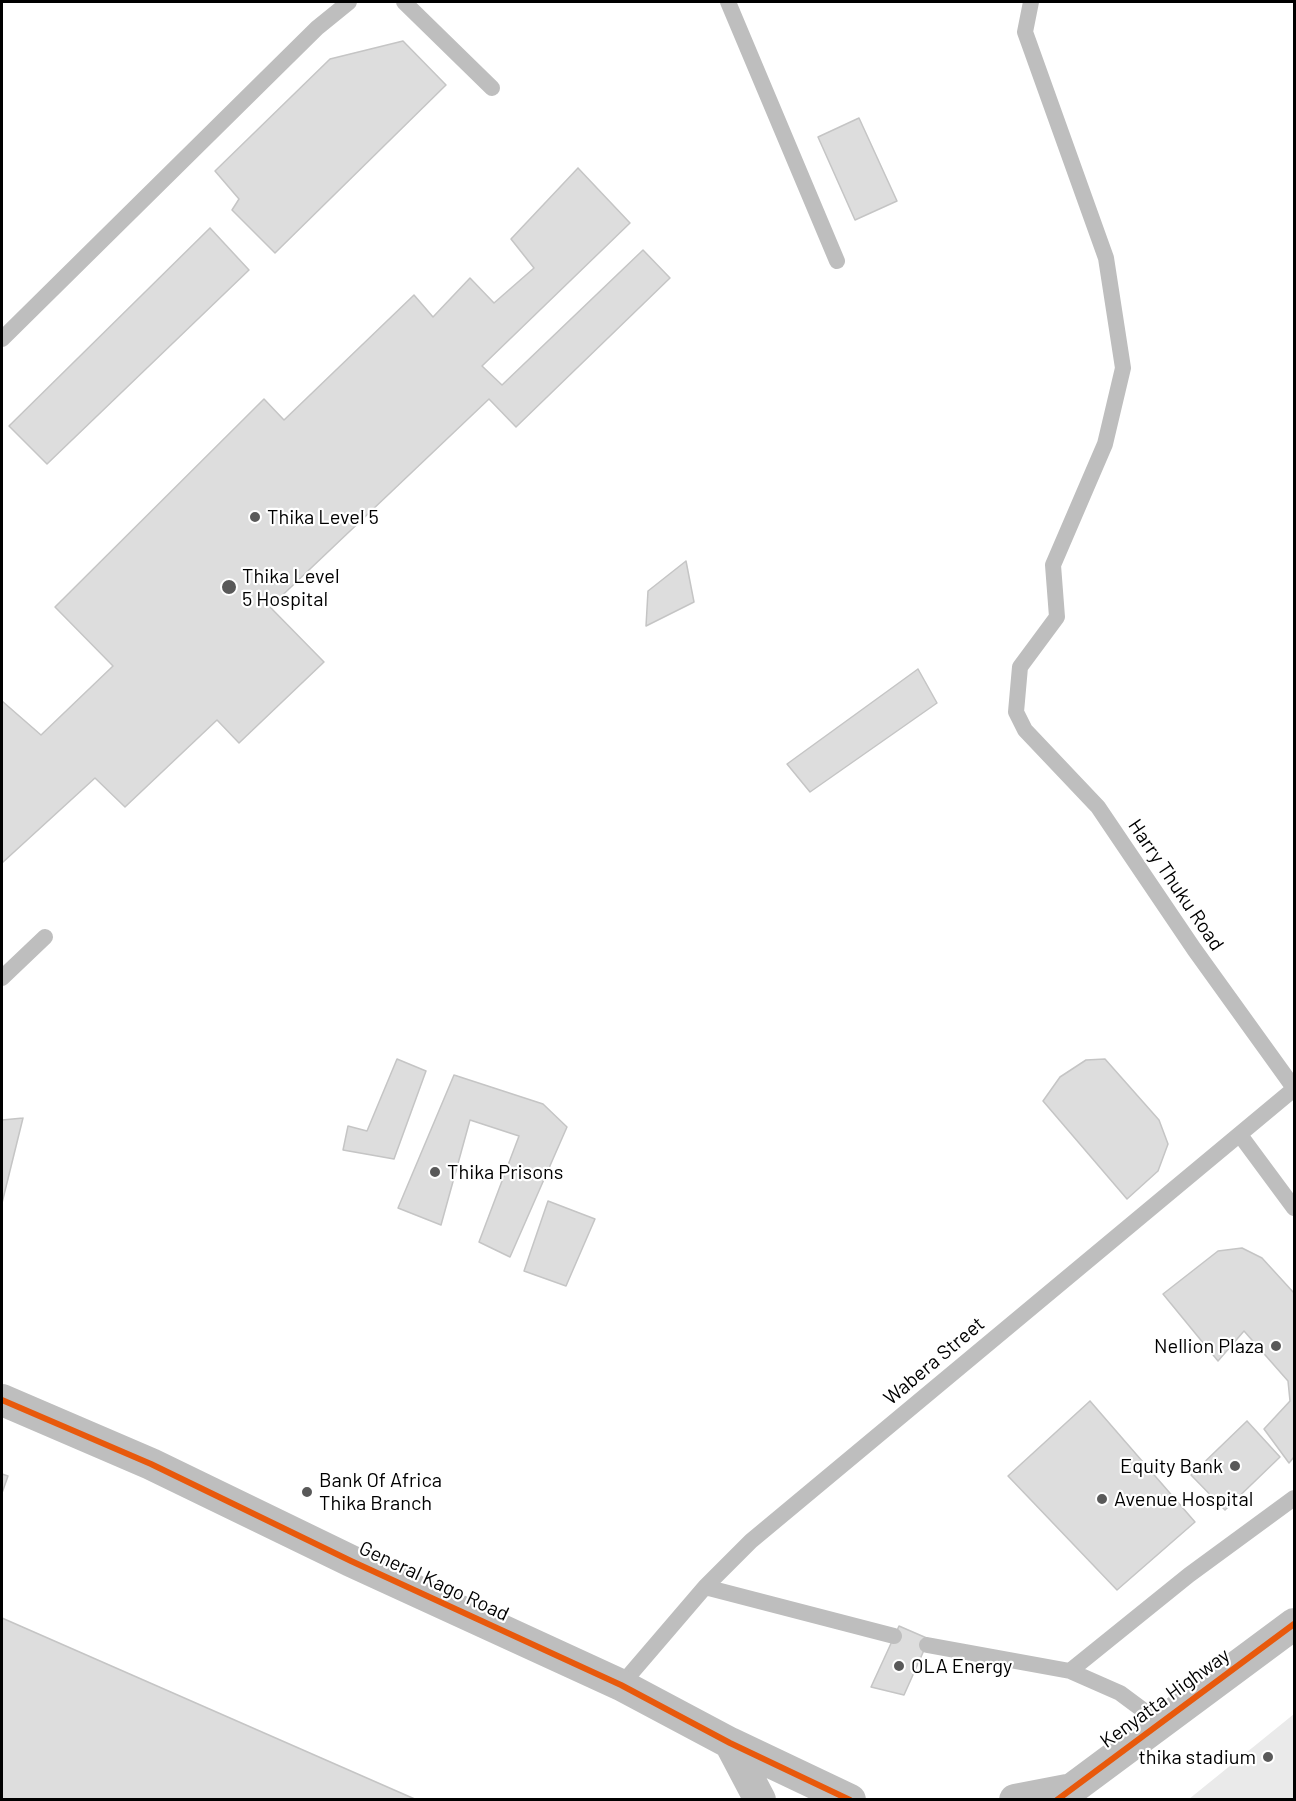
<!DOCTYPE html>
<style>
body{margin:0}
#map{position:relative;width:1296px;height:1801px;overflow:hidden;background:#fff;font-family:Barlow,sans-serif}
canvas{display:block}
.frame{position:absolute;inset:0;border:3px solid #000;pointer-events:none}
</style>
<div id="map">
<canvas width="1296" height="1801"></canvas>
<div class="frame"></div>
</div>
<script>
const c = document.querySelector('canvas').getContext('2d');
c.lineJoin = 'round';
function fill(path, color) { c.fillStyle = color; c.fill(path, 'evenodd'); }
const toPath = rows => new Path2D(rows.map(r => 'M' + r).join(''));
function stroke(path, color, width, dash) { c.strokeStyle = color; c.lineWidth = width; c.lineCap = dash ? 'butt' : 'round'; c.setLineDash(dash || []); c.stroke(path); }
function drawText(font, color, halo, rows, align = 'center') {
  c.font = font + ' Barlow,sans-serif'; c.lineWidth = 4.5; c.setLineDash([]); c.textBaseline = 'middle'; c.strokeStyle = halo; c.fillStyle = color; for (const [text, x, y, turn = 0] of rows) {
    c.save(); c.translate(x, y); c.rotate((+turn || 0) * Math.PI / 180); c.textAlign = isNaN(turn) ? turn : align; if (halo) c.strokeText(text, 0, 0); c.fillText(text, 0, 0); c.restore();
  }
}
const green = toPath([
 [1294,1714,1294,1799,1189,1799]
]);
const building = toPath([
 [403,41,446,85,275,253,232,210,239,199,215,171,330,59,403,41],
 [859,118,897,201,855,220,818,137,859,118],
 [578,168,630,223,482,366,502,385,643,250,670,278,516,427,489,399,270,607,324,662,239,743,217,720,125,807,95,778,2,863,2,701,41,735,113,666,55,607,264,399,284,420,414,295,433,317,470,278,494,303,534,268,511,239,578,168],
 [210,228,249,270,47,464,9,426,210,228],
 [686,561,694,602,646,626,648,591,686,561],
 [918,669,937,703,810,792,787,764,918,669],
 [397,1059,426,1071,394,1159,343,1150,348,1126,367,1131,397,1059],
 [1105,1059,1159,1120,1168,1144,1158,1171,1127,1199,1043,1101,1060,1077,1086,1060,1105,1059],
 [454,1075,543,1104,567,1127,510,1257,479,1242,519,1136,470,1120,441,1225,398,1208,454,1075],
 [23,1118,2,1203,2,1120,23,1118],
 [548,1201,595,1219,566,1286,524,1271,548,1201],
 [1242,1248,1262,1258,1294,1293,1294,1457,1289,1463,1264,1429,1290,1401,1288,1381,1244,1331,1218,1361,1163,1294,1218,1251,1242,1248],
 [1090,1401,1195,1522,1117,1590,1008,1476,1090,1401],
 [1247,1421,1280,1457,1225,1510,1191,1475,1247,1421],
 [2,1474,8,1476,2,1493,2,1474],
 [2,1618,417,1800,2,1800,2,1618],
 [899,1626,929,1639,904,1695,871,1687,899,1626]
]);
const lane = toPath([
 [404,2,492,88],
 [728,2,837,261],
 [1031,2,1025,32,1106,258,1123,368,1105,444,1053,565,1057,617,1020,667,1016,712,1025,730,1098,807,1194,949,1294,1088],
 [2,339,317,28,349,2],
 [2,978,45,937],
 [1240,1135,1294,1208],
 [705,1587,894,1636],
 [927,1645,1070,1671,1120,1693,1159,1722],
 [1070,1671,1189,1575,1294,1498],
 [621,1685,705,1587,751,1541,1294,1089]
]);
const street = toPath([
 [2,1400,151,1464,351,1561,621,1685,730,1743,850,1800],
 [730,1743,760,1800],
 [1015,1800,1067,1790],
 [1057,1800,1294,1624]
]);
const cycleway = toPath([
 [2,1400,151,1464,351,1561,621,1685,730,1743,850,1800],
 [1057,1800,1294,1624]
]);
const markers = [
 [255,517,6,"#595959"],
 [229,587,8,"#595959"],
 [435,1172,6,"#595959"],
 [1276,1346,6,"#595959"],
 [1235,1466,6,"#595959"],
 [307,1492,6,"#595959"],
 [1102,1499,6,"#595959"],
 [899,1666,6,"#595959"],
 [1268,1757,6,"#595959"]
];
const poiNames = [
 ["Thika Level 5",267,517],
 ["Thika Level",242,576],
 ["5 Hospital",242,599],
 ["Thika Prisons",447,1172],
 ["Nellion Plaza",1264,1346,"right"],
 ["Equity Bank",1223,1466,"right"],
 ["Bank Of Africa",319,1480],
 ["Thika Branch",319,1503],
 ["Avenue Hospital",1114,1499],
 ["OLA Energy",911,1666],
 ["thika stadium",1256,1757,"right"]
];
const streetNames = [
 ["Harry Thuku Road",1176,885,56],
 ["Wabera Street",934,1361,-40],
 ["General Kago Road",434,1581,25],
 ["Kenyatta Highway",1165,1698,-36]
];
fill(green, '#eaeaea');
fill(building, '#ddd');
stroke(building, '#c5c5c5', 1.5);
stroke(lane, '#bebebe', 16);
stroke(street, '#bebebe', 32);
stroke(cycleway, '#e8590c', 6);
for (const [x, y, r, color] of markers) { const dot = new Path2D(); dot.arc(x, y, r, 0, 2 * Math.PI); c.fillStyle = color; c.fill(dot); stroke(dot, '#fff', 2); }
drawText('20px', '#000', '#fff', poiNames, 'left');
drawText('20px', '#000', '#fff', streetNames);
</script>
